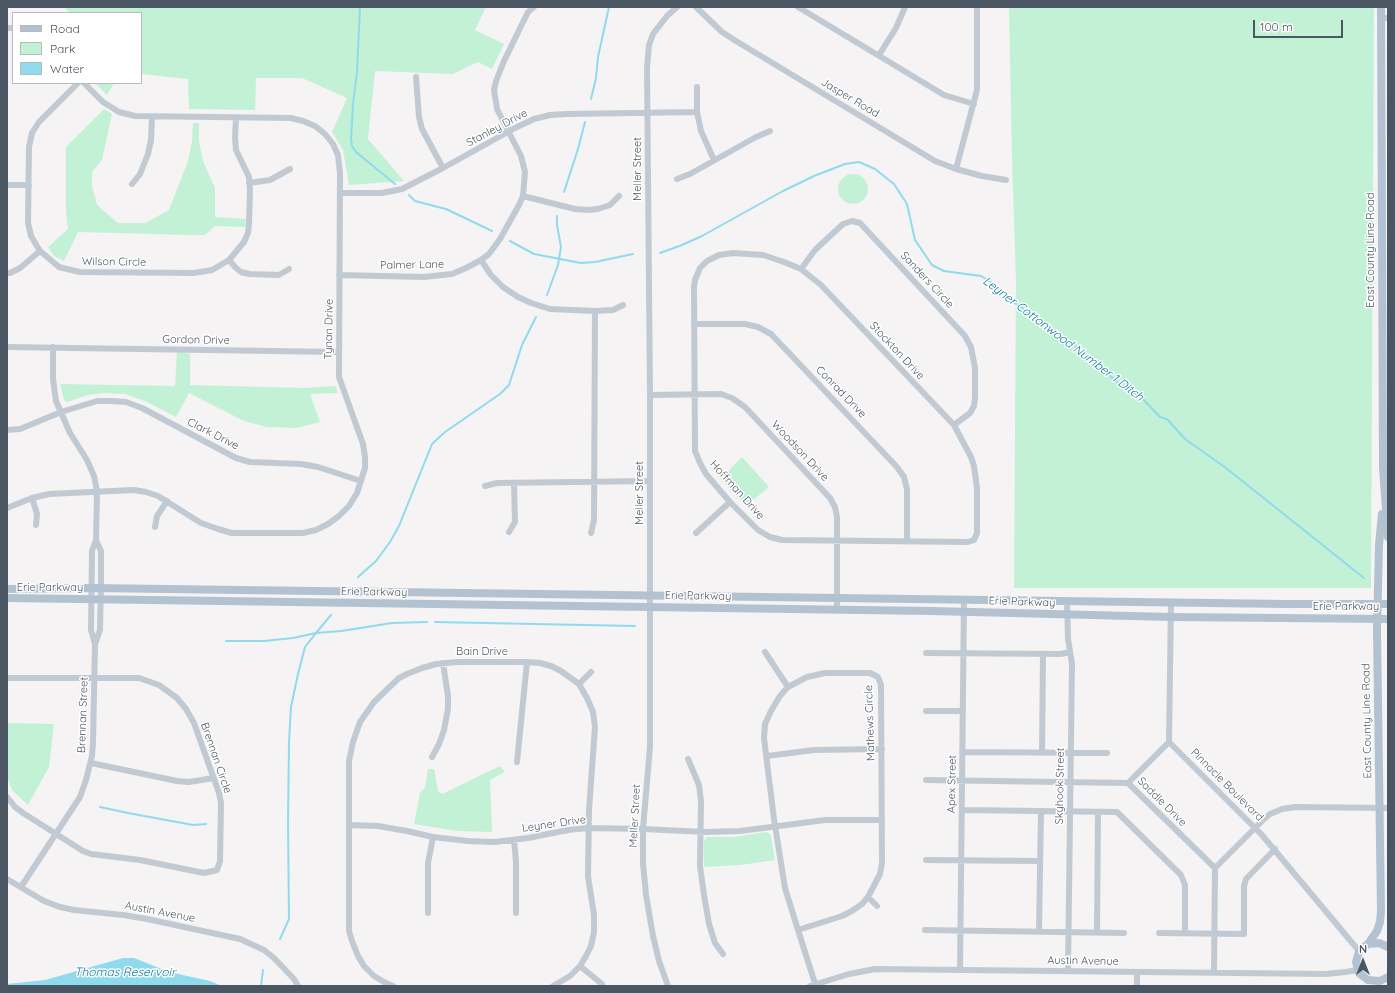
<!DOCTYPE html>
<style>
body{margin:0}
#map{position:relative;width:1395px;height:993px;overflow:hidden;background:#f5f3f3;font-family:Quicksand,sans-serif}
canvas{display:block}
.frame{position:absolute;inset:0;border:8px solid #4a5661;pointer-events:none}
.legend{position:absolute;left:12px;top:12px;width:130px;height:72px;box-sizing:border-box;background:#fff;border:1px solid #b7bbc0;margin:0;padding:5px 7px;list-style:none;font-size:12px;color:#4a5661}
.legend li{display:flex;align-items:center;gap:8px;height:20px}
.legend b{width:20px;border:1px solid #b7bbc0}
.north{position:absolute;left:1343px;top:941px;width:40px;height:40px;-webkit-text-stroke:3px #fff;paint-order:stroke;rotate:0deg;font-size:11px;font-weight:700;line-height:16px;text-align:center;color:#4a5661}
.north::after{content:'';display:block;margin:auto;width:14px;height:18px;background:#4a5661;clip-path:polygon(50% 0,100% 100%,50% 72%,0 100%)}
.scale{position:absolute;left:1253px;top:20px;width:90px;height:18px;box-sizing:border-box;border:2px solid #4a5661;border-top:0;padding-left:5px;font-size:12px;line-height:14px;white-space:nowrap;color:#4a5661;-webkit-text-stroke:3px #fff;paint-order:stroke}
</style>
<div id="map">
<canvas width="1395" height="993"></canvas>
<div class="frame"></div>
<ul class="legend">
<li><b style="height:5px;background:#b3c2d1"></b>Road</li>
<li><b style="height:11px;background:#c3f1d5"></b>Park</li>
<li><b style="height:11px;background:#90daee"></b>Water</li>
</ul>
<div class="north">N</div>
<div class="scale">100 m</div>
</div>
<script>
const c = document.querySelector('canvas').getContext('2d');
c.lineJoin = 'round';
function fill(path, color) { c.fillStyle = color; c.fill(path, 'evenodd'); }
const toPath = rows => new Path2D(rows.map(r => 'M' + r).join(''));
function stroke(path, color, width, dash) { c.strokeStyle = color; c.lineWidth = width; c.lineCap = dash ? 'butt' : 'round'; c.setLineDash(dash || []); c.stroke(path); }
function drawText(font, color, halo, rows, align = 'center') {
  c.font = font + ' Quicksand,sans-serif'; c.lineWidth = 3; c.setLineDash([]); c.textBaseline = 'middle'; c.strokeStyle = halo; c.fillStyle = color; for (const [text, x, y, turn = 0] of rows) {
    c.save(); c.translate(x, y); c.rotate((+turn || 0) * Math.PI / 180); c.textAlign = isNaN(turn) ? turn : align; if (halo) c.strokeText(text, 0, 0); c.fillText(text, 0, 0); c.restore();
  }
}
const green = toPath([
 [64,7,486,7,475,30,504,44,492,69,478,62,453,74,375,71,368,139,404,181,349,185,343,150,332,132,347,98,302,78,256,78,255,110,189,109,188,79,141,74,141,13,70,13],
 [1009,7,1374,7,1371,588,1014,588,1016,282,1012,158],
 [95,83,114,83,107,95],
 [104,109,112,114,102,160,92,172,92,186,97,205,118,223,145,223,169,210,188,161,192,141,193,123,199,123,199,141,203,161,215,188,215,217,246,219,245,227,215,226,205,235,191,235,78,232,64,261,54,256,48,247,68,229,66,213,66,147],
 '838 189a15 15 0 1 1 30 0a15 15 0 1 1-30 0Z',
 [177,352,190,354,190,385,305,388,335,386,338,393,310,394,320,422,296,428,267,427,244,421,189,393,176,417,145,401,125,394,104,393,88,395,67,402,64,400,60,384,175,386],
 [742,457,769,487,746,506,720,479],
 [7,723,54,724,49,767,28,805,12,790,7,777],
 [500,766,505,772,490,780,492,832,458,831,414,824,420,793,425,788,428,769,434,769,438,791,442,794],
 [766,832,769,833,771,836,775,860,741,865,704,867,704,841,707,837,734,837]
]);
const water = toPath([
 [123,958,134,958,169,972,210,981,222,986,7,986,7,984,45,980]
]);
const stream = toPath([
 [360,7,357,72,353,104,351,139,352,146,356,152,395,184],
 [591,99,596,78,598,57,609,7],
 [564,192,578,149,585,122],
 [409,195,415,201,446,209,492,231],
 [510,241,534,254,581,263,595,262,633,254],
 [660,253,682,245,702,236,783,191,814,176,845,164,859,162,875,169,894,184,907,204,915,240,932,265,944,271,981,276,994,284,1009,299,1074,345,1128,391,1142,398,1160,417,1167,419,1185,439,1226,468,1364,578],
 [547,295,558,265,561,247,557,225,557,216],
 [358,577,376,561,390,542,399,526,432,444,445,432,500,394,509,385,522,345,536,317],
 [435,622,635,626],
 [226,641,264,641,293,638,316,633,331,615],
 [100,807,128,813,193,825,206,824],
 [280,939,289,919,288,822,289,742,291,707,298,674,305,647,316,633,341,631,392,623,427,622],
 [261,986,263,970]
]);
const minor = toPath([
 [696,7,722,32,736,41,935,161,956,169,982,176,1006,180],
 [798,7,944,95,974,104],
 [1381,18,1388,18],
 [7,28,13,28],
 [879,55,896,28,905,7],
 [416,77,419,117,422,129,443,168],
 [78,83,39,122,32,133,29,147,28,223,31,236,40,251,59,267,67,269,80,272,194,273,212,270,229,260,244,242,248,233,249,223,250,190,249,177,236,150,235,138,236,118],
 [697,87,697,112,701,131,714,160],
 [956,169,977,90,977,7],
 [677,179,690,174,756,137,770,131],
 [249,183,270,180,290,169],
 [132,184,140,174,148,154,151,140,152,117],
 [7,185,29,185],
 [340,193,382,193,402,189,443,168,515,128,534,119,550,115,567,114,697,112],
 [523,196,575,209,587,210,598,209,610,205,619,196],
 [733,253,763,255,784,262,801,269,821,285,954,425,971,457,974,466,977,488,977,533,974,540,968,542,782,540,770,537,758,530,730,502,706,474,700,463,695,451,694,287,695,280,700,268,707,261,719,255,733,253],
 [229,260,236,268,241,272,249,274,279,275,289,269],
 [481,260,491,275,503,287,518,297,531,303,550,309,595,311,613,310,623,305],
 [801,269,815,250,843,224,852,221,860,223,965,336,971,347,975,368,975,398,974,406,970,413,954,425],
 [7,273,10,273,20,268,40,251],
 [339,275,424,277,452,274,466,268,481,260,489,254,500,239,519,205,523,196,525,172,521,156,497,109,494,90,496,81,504,61,528,12,534,7],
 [694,324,745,324,758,327,771,334,897,467,904,477,907,489,907,542],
 [7,347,338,352],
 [650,395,721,394,732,398,745,407,830,498,835,507,837,517,837,609],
 [7,430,20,429,61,412,97,401,112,401,126,402,142,408,236,458,250,462,301,464,318,467,361,481],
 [485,486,497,483,650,481],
 [32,498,37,514,36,525],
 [7,508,32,498,49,494,134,490,146,492,158,496,201,523,218,529,232,533,303,533,316,530,328,524,339,516,349,506,357,493,365,468,365,457,363,444,339,377,340,173,338,155,333,144,325,134,315,126,303,121,291,118,135,116,119,112,103,102,84,83],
 [155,527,157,516,167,501],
 [509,532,515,522,514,483],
 [591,533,594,520,595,311],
 [696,533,730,502],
 [1067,601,1068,639,1072,664,1068,971],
 [1171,602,1169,742,1262,835,1359,951],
 [95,644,100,630,101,581,101,551,96,540],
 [765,652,788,687],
 [926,653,1061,654,1070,652],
 [7,678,139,678,159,685,177,698,186,709,194,723,219,793,221,803,220,861,217,870,204,873,140,860,91,854,83,851,23,813,15,807,7,797],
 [579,684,591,672],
 [926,711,963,711],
 [962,752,1107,753],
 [1042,753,1043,654],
 [767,756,814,750,882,749],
 [432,757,439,744,444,730,448,709,448,696,443,663],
 [688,759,699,785,701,801,700,866,704,895,709,924,715,943,723,954],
 [517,762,527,662],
 [91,763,177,781,189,782,214,778],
 [926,780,1128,783,1215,868],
 [1128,783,1169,742],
 [962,810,1117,812,1181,875,1185,885,1185,933],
 [349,825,378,826,407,831,433,837,468,841,495,842,528,838,568,830,588,828,643,829,706,832,740,831,825,820,882,820],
 [514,840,516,862,516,913],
 [926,860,1040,861],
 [1215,868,1264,819,1270,814,1282,809,1295,807,1388,808],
 [7,879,44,901,60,907,74,910,123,915,147,919,240,939,264,950,274,958,294,979,298,986],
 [21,887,80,797,86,780,92,756,93,743,95,644,91,630,92,551,96,540,97,491,94,476,87,460,70,433,56,401,53,379,53,347],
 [868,897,877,906],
 [428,913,428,863,433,837],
 [798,930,842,916,852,911,862,904,868,897,880,874,882,863,881,685,878,677,870,673,825,673,807,677,788,687,780,696,771,711,765,724,764,738,774,819,785,888,798,930,812,974,816,986],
 [925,930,1124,933],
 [1039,931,1041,811],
 [1097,932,1098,812],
 [1159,933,1244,934,1244,886,1246,879,1275,849],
 [580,966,602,984],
 [960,969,964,600],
 [1214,972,1215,868],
 [393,986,384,982,374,976,364,966,358,956,352,941,349,931,349,761,353,742,360,722,374,702,399,678,407,674,422,668,436,664,458,662,527,662,540,663,551,666,561,671,579,684,587,698,593,712,595,727,589,810,588,876,594,915,594,932,591,946,586,956,580,966,570,976,553,986],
 [668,986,659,961,653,936,646,895,643,863,643,829,650,747,650,395,647,68,649,45,653,34,667,16,677,7],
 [810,986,849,974,875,969,1325,974,1346,972,1357,970],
 [1137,986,1137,972]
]);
const major = toPath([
 [1381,7,1383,468,1388,537],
 [7,589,92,588,1285,604,1388,604],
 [7,598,932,611,1171,617,1388,619],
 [1368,944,1377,931,1380,922,1381,911,1377,630,1379,545,1382,514],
 [1388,947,1379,943,1368,944,1359,951,1356,962,1359,973,1368,980,1380,981,1388,977]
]);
const streetNames = [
 ["Jasper Road",850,98,31],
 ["Stanley Drive",497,128,-28],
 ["Meller Street",638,169,-90],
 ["East County Line Road",1371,250,-90],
 ["Wilson Circle",114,262,1],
 ["Palmer Lane",412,265,-1],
 ["Sanders Circle",927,280,47],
 ["Tynan Drive",329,329,-89],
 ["Gordon Drive",196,340,1],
 ["Stockton Drive",897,351,47],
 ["Conrad Drive",841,392,46],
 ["Clark Drive",213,434,27],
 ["Woodson Drive",800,451,47],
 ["Hoffman Drive",737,490,48],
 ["Meller Street",640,493,-90],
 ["Erie Parkway",50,588],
 ["Erie Parkway",374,592,1],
 ["Erie Parkway",698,596,1],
 ["Erie Parkway",1022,602,2],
 ["Erie Parkway",1346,607],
 ["Bain Drive",482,652],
 ["Brennan Street",83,715,-88],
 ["East County Line Road",1367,721,-91],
 ["Mathews Circle",870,723,-92],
 ["Brennan Circle",216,758,71],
 ["Apex Street",952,784,-89],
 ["Pinnacle Boulevard",1227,785,45],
 ["Skyhook Street",1060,786,-89],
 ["Saddle Drive",1162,802,45],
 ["Meller Street",635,816,-87],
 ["Leyner Drive",554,824,-8],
 ["Austin Avenue",160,912,11],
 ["Austin Avenue",1083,961,1]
];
const waterNames = [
 ["Leyner Cottonwood Number 1 Ditch",1063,339,37],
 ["Thomas Reservoir",125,972]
];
fill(green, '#c3f1d5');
fill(water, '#90daee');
stroke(stream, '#90daee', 2);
stroke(minor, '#c1cad2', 6);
stroke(major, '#b3c2d1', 8);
drawText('11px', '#4a5661', '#fff', streetNames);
drawText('italic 12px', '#0c7c9b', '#fff', waterNames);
</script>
